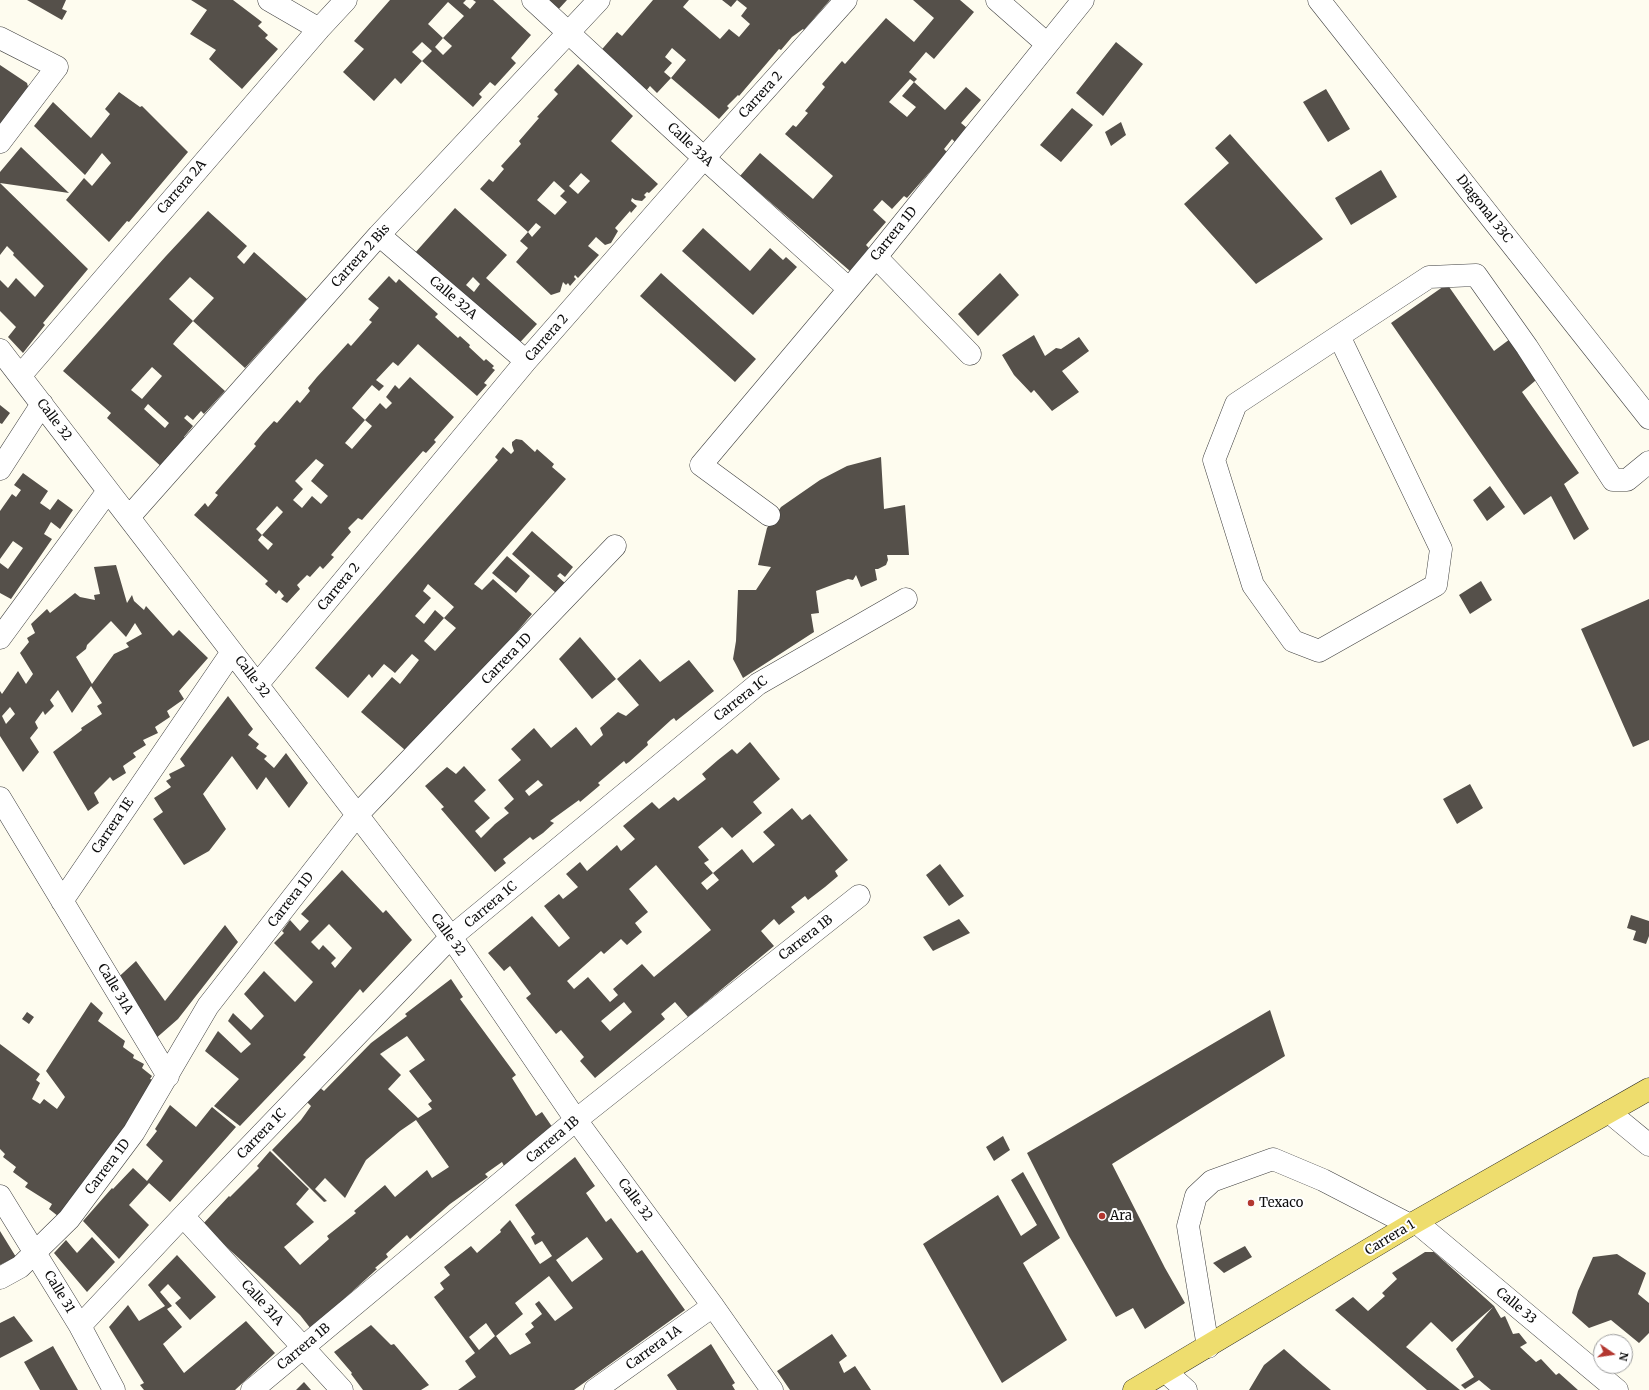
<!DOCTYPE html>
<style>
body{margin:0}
#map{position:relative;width:1649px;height:1390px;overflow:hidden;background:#fefcef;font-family:Merriweather,serif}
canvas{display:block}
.north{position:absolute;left:1593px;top:1334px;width:40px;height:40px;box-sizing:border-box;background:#fff;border:1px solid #9e9e9e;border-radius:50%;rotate:103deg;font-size:11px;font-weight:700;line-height:16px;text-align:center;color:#0d0d0d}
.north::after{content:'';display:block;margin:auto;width:14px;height:18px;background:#b33730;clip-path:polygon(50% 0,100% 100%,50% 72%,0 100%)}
</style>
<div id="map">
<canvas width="1649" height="1390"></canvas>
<div class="north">N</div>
</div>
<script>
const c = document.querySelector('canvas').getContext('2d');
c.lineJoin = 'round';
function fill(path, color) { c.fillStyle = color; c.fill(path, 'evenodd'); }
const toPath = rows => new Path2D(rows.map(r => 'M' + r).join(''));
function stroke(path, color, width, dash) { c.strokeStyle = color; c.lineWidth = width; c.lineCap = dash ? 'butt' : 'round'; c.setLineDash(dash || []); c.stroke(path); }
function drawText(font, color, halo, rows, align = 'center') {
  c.font = font + ' Merriweather,serif'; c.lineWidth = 4; c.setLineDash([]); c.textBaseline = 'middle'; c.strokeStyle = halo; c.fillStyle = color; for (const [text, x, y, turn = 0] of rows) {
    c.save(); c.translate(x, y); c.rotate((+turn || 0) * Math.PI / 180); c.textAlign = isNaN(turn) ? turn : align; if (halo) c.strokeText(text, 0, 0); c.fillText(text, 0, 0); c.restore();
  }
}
const building = toPath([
 [27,0,66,0,62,9,67,11,62,20],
 [191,0,233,0,262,22,258,26,268,35,265,38,278,49,242,89,209,59,216,50,190,34,207,10],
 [390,0,466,0,463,3,470,9,476,2,473,0,493,0,531,35,511,58,516,63,495,86,490,82,479,94,482,97,473,107,422,61,401,84,395,78,374,101,343,72,364,49,354,41],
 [448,2,464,16,443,38,452,46,443,55,435,47,443,38,428,24],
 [422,42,432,51,422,61,412,52],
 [542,0,567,0,556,12],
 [653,0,689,0,683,7,720,39,729,29,739,37,750,24,741,16,747,8,737,0,830,0,804,30,803,29,792,37,781,50,779,49,739,96,738,95,727,106,729,108,719,119,671,78,686,60,672,48,665,57,672,63,664,72,671,78,657,93,650,86,643,95,597,55,617,32,622,36],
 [722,0,737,0,731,7],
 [913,0,960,0,974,12,934,59,926,52,909,72,917,79,914,82,910,79,889,102,907,117,916,107,902,96,914,82,945,110,966,87,981,100,961,123,967,128,955,142,952,139,944,149,947,152,907,198,904,196,892,209,882,200,873,210,886,222,866,245,869,248,850,271,740,176,760,153,813,199,833,176,785,134,793,125,796,127,808,113,805,111,825,87,822,84,842,61,845,64,886,18,914,42,934,18],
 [1116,42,1143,64,1103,116,1076,93],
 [578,64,633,116,611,141,658,184,649,193,647,192,644,195,646,197,642,201,635,200,632,198,631,201,637,206,631,213,630,211,615,228,618,231,611,243,605,245,596,237,588,246,599,255,578,278,575,275,574,277,576,279,570,286,568,283,566,285,563,282,560,292,551,295,516,262,528,248,520,241,528,232,532,237,541,227,536,223,528,232,480,189,489,179,493,182,504,169,501,166,521,144,519,141,539,118,537,117,558,94,554,90],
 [581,173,590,181,578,194,569,186],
 [554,181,565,191,560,196,567,202,555,215,537,200],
 [0,65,27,83,30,94,0,135],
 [1326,89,1350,129,1328,142,1303,102],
 [119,92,140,107,142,106,188,152,129,222,127,221,109,242,66,200,84,178,92,186,111,163,102,153,85,175,34,126,53,102,91,138,110,114,105,109],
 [1072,108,1093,125,1061,162,1040,145],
 [1121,122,1126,135,1111,146,1105,132],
 [1230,134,1323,239,1256,284,1184,204,1229,163,1215,148],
 [21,147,69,193,0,183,0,172],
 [1381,170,1397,197,1351,225,1335,198],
 [0,183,88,269,43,323,45,325,23,353,8,337,16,327,0,311,0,280,8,288,16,278,35,297,44,286,13,255,14,253,7,246,0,255],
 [455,208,507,255,486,278,537,324,513,350,414,254],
 [473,277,480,284,474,292,466,285],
 [208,211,247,246,237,257,244,264,254,252,307,299,245,368,193,321,176,340,173,344,225,391,204,414,201,411,193,420,187,415,184,418,193,426,184,437,189,441,164,469,107,418,111,413,63,371,166,256],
 [190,277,214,298,193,321,169,299],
 [152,367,162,376,142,399,131,390],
 [148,404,169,423,165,428,144,409],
 [703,228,750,271,770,248,783,260,786,257,797,267,753,315,682,251],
 [661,273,756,359,735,382,640,296],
 [1000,273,1019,295,978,336,958,314],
 [389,276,396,283,399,279,438,314,435,317,458,338,460,336,470,345,469,347,484,361,486,359,494,366,492,368,495,370,484,383,487,385,477,396,418,344,398,366,393,362,376,380,384,386,379,391,372,385,352,408,365,420,380,403,386,409,392,403,386,397,395,385,399,389,410,377,454,417,434,440,436,442,426,453,423,451,362,520,358,518,348,528,351,532,331,555,334,557,323,569,320,566,310,577,307,575,297,585,300,589,287,603,281,599,284,596,279,590,276,594,265,584,268,581,194,515,205,503,208,507,218,495,215,493,256,446,254,444,263,433,274,421,277,423,297,400,300,403,310,391,308,388,317,377,348,343,351,346,372,322,369,320,379,308,368,299],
 [365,420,372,426,352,449,345,443],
 [316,459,324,465,311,481,328,496,321,504,312,496,302,508,293,500,303,489,295,481],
 [277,506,283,512,262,535,273,544,268,550,258,540,262,535,256,529],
 [1447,284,1494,351,1514,336,1542,375,1522,392,1579,473,1564,484,1589,529,1574,540,1551,496,1524,515,1391,323],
 [1034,335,1045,356,1056,348,1061,349,1079,337,1089,351,1062,371,1079,392,1052,411,1034,390,1031,393,1014,375,1002,355],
 [0,405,10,413,2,424,0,423],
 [516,439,522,440,535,452,537,449,554,464,552,467,566,479,474,584,482,590,493,579,532,614,412,756,361,712,392,677,400,684,419,660,412,654,395,673,384,664,372,678,369,674,348,698,315,668,498,460,495,457,503,447,511,454,514,451,512,445,512,442],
 [428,584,454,607,444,618,435,610,424,624,415,616,431,598,423,591],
 [444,618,456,628,435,651,424,641],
 [881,457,884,509,905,505,909,555,887,555,888,560,886,565,878,569,875,569,877,580,861,587,856,575,853,580,848,579,816,591,819,613,811,614,814,632,743,678,733,659,736,641,738,590,756,590,771,567,758,565,767,528,781,507,820,480,847,466],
 [23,473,48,491,40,503,50,510,58,499,73,510,60,529,51,522,44,534,52,539,11,599,0,593,0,563,8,569,23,548,13,541,0,559,0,511,12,494,16,497,21,490,14,485],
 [1490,486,1505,507,1487,521,1473,500],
 [532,531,573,567,565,577,560,573,557,576,565,583,556,593,512,554],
 [507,556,530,576,516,593,492,573],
 [116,565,127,603,132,595,134,601,144,610,146,606,173,636,179,630,208,658,179,691,184,699,167,711,170,717,155,727,158,733,143,740,146,745,133,753,136,757,123,766,126,773,113,781,110,777,94,793,99,803,88,811,53,752,82,730,81,728,102,714,97,706,102,703,91,686,72,713,58,690,50,700,54,706,45,715,43,711,35,722,38,728,30,738,39,752,23,772,0,736,0,691,2,694,18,671,26,684,33,674,20,653,29,642,27,638,35,633,31,624,47,609,50,613,75,593,80,597,95,600,94,595,100,594,94,567],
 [111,621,126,637,135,623,142,634,126,643,129,647,114,654,92,684,76,657,86,649,87,645],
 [10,707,15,714,6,724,2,716],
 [1481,581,1492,600,1470,614,1459,595],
 [1649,599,1649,740,1633,747,1581,629],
 [580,637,616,679,592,699,559,659],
 [640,659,660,682,689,660,714,691,676,721,674,718,671,720,647,742,648,745,629,762,626,764,624,761,598,783,600,785,599,786,580,802,579,800,550,821,554,823,543,833,533,840,530,837,503,859,506,863,495,872,441,809,444,807,425,786,447,767,456,774,464,766,486,790,474,801,490,818,475,831,481,838,495,824,509,813,504,808,514,799,498,780,521,760,511,749,534,728,551,748,576,727,591,746,603,735,600,728,618,712,626,716,639,705,617,679],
 [538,780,543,785,529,796,525,791],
 [228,696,253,729,248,735,259,744,256,748,267,756,264,759,274,768,286,753,308,783,289,808,266,777,257,790,232,756,203,794,226,829,209,851,184,865,153,819,163,812,154,798,171,787,166,781,171,778,169,774,185,766,180,759],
 [750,742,780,779,753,802,762,813,732,838,722,827,698,847,709,860,704,863,713,873,701,883,707,890,719,880,713,873,742,849,753,863,775,845,763,832,792,808,802,820,810,814,848,860,835,871,838,876,825,887,808,900,805,896,791,907,795,912,779,925,774,919,761,931,774,946,688,1017,675,1002,661,1014,665,1019,595,1078,580,1061,584,1057,561,1030,556,1034,526,998,531,994,510,966,504,971,488,953,532,916,559,947,570,938,544,906,559,894,563,899,578,887,566,874,580,862,587,871,617,845,621,851,635,839,623,826,652,802,659,809,674,797,678,801,706,779,702,774,718,760,732,749,737,754],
 [656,865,711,930,654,977,642,964,613,989,618,995,610,1002,588,977,574,989,567,981,601,951,604,954,621,939,627,945,642,932,635,923,648,912,629,889],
 [624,1002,632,1012,610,1031,601,1021],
 [1470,784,1483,808,1457,824,1443,799],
 [940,864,964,896,949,906,926,875],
 [342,870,383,913,386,910,412,940,363,993,360,989,303,1055,306,1057,240,1126,214,1106,239,1079,205,1051,218,1031,241,1053,251,1044,228,1021,233,1013,251,1030,264,1016,244,994,264,971,295,1002,313,982,274,943,284,933,282,931,290,920,300,931,309,921,301,914],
 [329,924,352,948,335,968,331,963,336,958,323,945,319,950,311,942],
 [1631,915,1649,921,1649,936,1646,944,1633,940,1636,931,1627,928],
 [959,919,970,933,933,951,923,937],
 [225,925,238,942,178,1019,154,1040,112,983,136,961,165,1001],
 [451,979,463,997,460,999,516,1075,512,1078,536,1116,542,1112,555,1131,504,1166,502,1162,485,1174,488,1177,450,1204,410,1239,407,1235,386,1254,388,1257,375,1268,377,1269,311,1329,300,1315,262,1279,202,1225,229,1196,230,1197,259,1168,257,1166,270,1151,309,1189,296,1204,314,1222,284,1247,300,1265,329,1239,327,1236,356,1213,354,1211,385,1185,395,1197,427,1170,432,1178,449,1167,416,1120,400,1131,366,1160,345,1198,325,1178,315,1189,327,1201,324,1202,272,1150,301,1120,311,1106,306,1101,319,1087,324,1091,371,1043,407,1016,405,1014],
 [407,1036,425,1060,409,1071,432,1101,428,1104,432,1109,418,1118,388,1089,401,1075,380,1054],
 [91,1002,103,1013,98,1021,125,1041,123,1047,134,1055,133,1058,144,1064,142,1068,152,1076,150,1079,157,1081,63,1220,49,1209,52,1204,25,1187,28,1183,13,1172,16,1167,3,1157,5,1154,0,1149,0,1044,40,1074,36,1080,40,1083,32,1099,40,1104,44,1099,57,1109,65,1097,46,1071],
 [1270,1010,1285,1056,1112,1164,1165,1268,1185,1303,1145,1329,1133,1308,1116,1317,1069,1236,1027,1153],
 [27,1012,34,1017,29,1024,22,1019],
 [170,1105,196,1127,212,1107,236,1127,170,1202,149,1183,129,1205,149,1225,119,1259,83,1221,112,1188,113,1189,133,1168,147,1181,163,1161,146,1145,157,1131,155,1129],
 [1003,1136,1010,1150,994,1161,986,1147],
 [575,1157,595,1186,586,1193,606,1222,611,1218,637,1253,642,1250,685,1310,574,1390,458,1390,476,1377,465,1361,475,1353,434,1297,444,1289,440,1283,450,1275,444,1267,471,1246,477,1253,501,1232,500,1230,510,1220,540,1264,552,1256,542,1241,535,1245,531,1237,535,1234,515,1205],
 [587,1237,603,1259,572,1282,556,1260],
 [549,1276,573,1308,555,1321,539,1301,535,1304,542,1314,531,1323,534,1327,525,1334,531,1343,510,1355,496,1336,523,1314,515,1303],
 [486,1323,495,1336,479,1350,469,1337],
 [1023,1172,1060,1238,1023,1263,1067,1340,1002,1383,923,1244,998,1195,1021,1236,1037,1225,1011,1180],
 [0,1231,16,1257,0,1265],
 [92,1237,115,1262,87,1292,54,1253,66,1240,77,1253],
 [1245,1246,1252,1257,1224,1273,1213,1263],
 [1425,1252,1434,1252,1494,1306,1501,1318,1505,1316,1513,1334,1519,1333,1527,1343,1520,1347,1536,1362,1541,1359,1556,1375,1559,1373,1578,1390,1491,1390,1479,1380,1465,1389,1461,1385,1474,1377,1456,1349,1493,1307,1452,1342,1431,1322,1406,1347,1460,1390,1427,1390,1335,1310,1353,1297,1368,1311,1385,1296,1382,1293,1397,1279,1392,1273],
 [1617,1254,1646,1273,1638,1294,1649,1303,1649,1333,1639,1343,1611,1320,1589,1328,1572,1313,1578,1291,1593,1257],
 [177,1255,216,1297,190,1320,175,1303,181,1298,168,1284,160,1292,172,1306,167,1309,182,1327,163,1344,184,1373,246,1321,275,1353,235,1390,144,1390,140,1385,144,1383,109,1327,128,1305,139,1321,165,1306,148,1285],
 [14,1316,33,1341,0,1358,0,1323],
 [371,1325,391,1345,394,1344,429,1385,421,1390,363,1390,351,1374,352,1373,334,1352],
 [832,1334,847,1356,839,1362,844,1373,855,1366,871,1390,790,1390,777,1371],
 [711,1344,735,1383,732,1385,735,1390,677,1390,667,1375],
 [53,1346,78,1390,40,1390,24,1362],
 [1284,1349,1303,1366,1331,1390,1249,1390,1264,1365],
 [304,1382,311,1390,296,1390]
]);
const minor = toPath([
 [269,0,319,29],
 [533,0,704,158,849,289],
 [997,0,1047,44],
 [1319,0,1649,418],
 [0,38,57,67,0,142],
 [379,235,526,361],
 [876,257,970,354],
 [1339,336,1441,549,1436,585,1319,651,1293,641,1253,585,1214,460,1236,404,1339,336,1429,277,1476,275,1527,347,1613,480,1627,480,1649,462],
 [0,350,451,937,576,1120,713,1306,772,1390],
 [20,376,319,29,346,0],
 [0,469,42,404],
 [769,515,701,465,876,257,1083,0],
 [129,517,379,235,599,0],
 [0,638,108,491],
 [257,685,526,361,704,158,846,0],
 [0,798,168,1076],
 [62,901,232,652],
 [1609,1112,1649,1145],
 [0,1196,80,1326,114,1390],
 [183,1216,342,1390],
 [1416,1222,1617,1390],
 [0,1278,20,1267,69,1219,134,1132,208,1006,357,815,615,546],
 [80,1326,183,1216,451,937,758,684,906,599],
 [1208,1347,1188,1226,1196,1196,1212,1181,1273,1159,1323,1180,1410,1225],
 [1166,1372,1186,1390],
 [252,1390,576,1120,859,896],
 [595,1390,713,1306]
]);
const major = toPath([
 [1134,1390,1410,1225,1649,1089]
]);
const markers = [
 [1251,1203,4,"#b33730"],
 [1102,1216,4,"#b33730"]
];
const streetNames = [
 ["Carrera 2",761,95,-48],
 ["Calle 33A",690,145,43],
 ["Carrera 2A",182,187,-49],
 ["Diagonal 33C",1484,209,52],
 ["Carrera 1D",894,234,-51],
 ["Carrera 2 Bis",361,256,-48],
 ["Calle 32A",453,298,41],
 ["Carrera 2",547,338,-49],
 ["Calle 32",54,420,53],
 ["Carrera 2",339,587,-50],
 ["Carrera 1D",507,659,-46],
 ["Calle 32",252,677,53],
 ["Carrera 1C",741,699,-38],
 ["Carrera 1E",113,826,-56],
 ["Carrera 1D",291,900,-52],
 ["Carrera 1C",491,905,-40],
 ["Calle 32",448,935,54],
 ["Carrera 1B",806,938,-38],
 ["Calle 31A",115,989,59],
 ["Carrera 1C",262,1134,-46],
 ["Carrera 1B",553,1140,-40],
 ["Carrera 1D",108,1167,-53],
 ["Calle 32",635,1200,54],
 ["Carrera 1",1390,1238,-31],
 ["Calle 31",59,1292,59],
 ["Calle 31A",262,1303,48],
 ["Calle 33",1516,1306,40],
 ["Carrera 1B",304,1347,-40],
 ["Carrera 1A",654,1348,-36]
];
const poiNames = [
 ["Texaco",1259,1203],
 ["Ara",1110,1216]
];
fill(building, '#55504a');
stroke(minor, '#404040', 23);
stroke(major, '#1e1e1e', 23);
stroke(minor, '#fff', 22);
stroke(major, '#eedd6e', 22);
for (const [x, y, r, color] of markers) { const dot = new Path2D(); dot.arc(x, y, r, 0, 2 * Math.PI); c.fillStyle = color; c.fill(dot); stroke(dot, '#fff', 1.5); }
drawText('13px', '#0d0d0d', '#fff', streetNames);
drawText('13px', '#0d0d0d', '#fff', poiNames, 'left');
</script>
